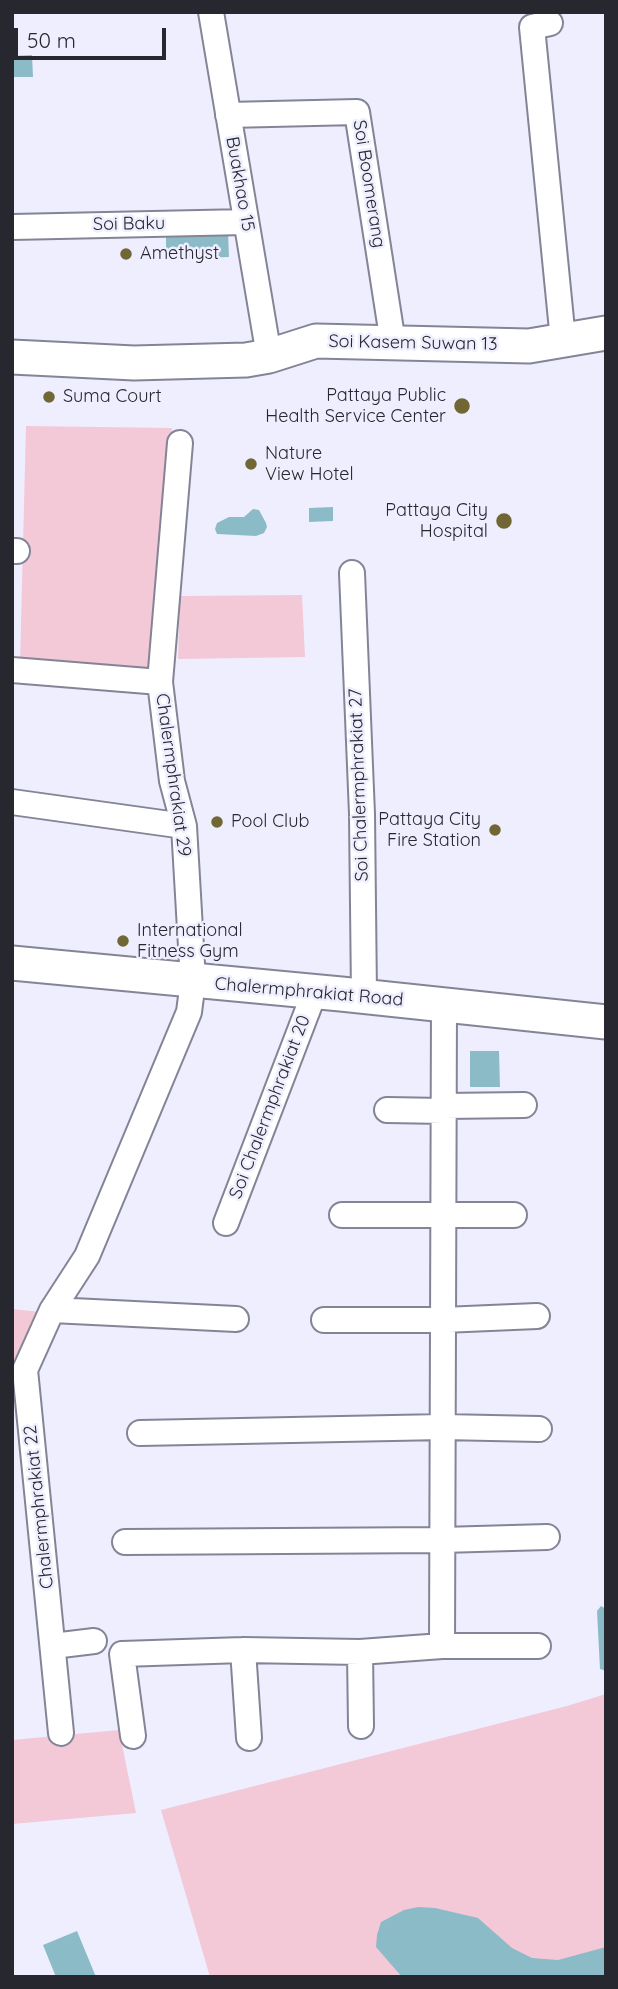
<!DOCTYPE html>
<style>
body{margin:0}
#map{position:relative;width:618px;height:1989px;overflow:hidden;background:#eef;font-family:Quicksand,sans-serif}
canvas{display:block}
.frame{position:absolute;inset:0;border:14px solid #27272f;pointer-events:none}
.scale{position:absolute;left:14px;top:28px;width:152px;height:32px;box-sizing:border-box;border:4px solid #27272f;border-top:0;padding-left:9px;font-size:21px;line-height:24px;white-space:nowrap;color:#27272f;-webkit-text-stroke:5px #eef;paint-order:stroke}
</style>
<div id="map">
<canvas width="618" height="1989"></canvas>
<div class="frame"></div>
<div class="scale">50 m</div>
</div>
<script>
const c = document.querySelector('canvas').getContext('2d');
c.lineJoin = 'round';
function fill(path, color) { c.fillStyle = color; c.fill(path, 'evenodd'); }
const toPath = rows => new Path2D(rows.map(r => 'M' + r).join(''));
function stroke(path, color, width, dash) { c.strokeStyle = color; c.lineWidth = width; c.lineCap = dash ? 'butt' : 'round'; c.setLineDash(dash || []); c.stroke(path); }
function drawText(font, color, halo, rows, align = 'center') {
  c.font = font + ' Quicksand,sans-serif'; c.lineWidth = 5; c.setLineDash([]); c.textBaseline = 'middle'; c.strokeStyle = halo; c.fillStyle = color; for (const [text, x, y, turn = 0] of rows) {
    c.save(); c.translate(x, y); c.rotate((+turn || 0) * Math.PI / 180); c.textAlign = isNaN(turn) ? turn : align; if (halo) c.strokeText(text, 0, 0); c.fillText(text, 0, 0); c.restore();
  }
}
const green = toPath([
 [26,426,172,428,155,668,148,675,20,663],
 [302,595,305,657,178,659,180,596],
 [12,1309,41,1312,12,1363],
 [606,1694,606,1977,210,1977,161,1810,567,1706],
 [119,1730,136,1813,12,1824,12,1740]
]);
const water = toPath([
 [32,55,33,77,12,77,12,56],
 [228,232,229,257,166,259,166,234],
 [333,507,333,521,309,522,309,508],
 [253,509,259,510,266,523,267,527,264,533,256,536,217,534,215,529,217,523,229,517,244,517],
 [470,1051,499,1051,500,1087,470,1087],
 [601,1606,606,1609,606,1671,600,1669,597,1611],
 [418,1907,435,1908,478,1918,512,1948,532,1958,558,1960,606,1947,606,1977,402,1977,376,1947,377,1935,381,1922,404,1910],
 [77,1931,96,1977,56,1977,43,1945]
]);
const street = toPath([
 [211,12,269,356],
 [550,23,532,27,563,340],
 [228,115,357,112,393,343],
 [12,227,246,222],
 [12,551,17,551],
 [352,573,362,814,364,996],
 [12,670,160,682],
 [12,802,184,826],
 [444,1106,524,1105],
 [387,1110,444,1111],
 [342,1215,514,1215],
 [226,1223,315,991],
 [52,1310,236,1319],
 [324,1320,443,1320,537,1316],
 [140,1433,443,1427,539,1429],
 [125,1542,442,1540,547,1537],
 [53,1646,94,1641],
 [442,1646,444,1005],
 [243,1650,249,1738],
 [360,1652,361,1726],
 [61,1733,25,1370,52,1310,87,1256,189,1012,193,981,184,826,172,781,160,682,180,443],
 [133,1736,122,1654,243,1650,360,1652,442,1646,538,1646]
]);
const secondary = toPath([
 [12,357,134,363,246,360,269,356,316,341,529,346,606,333],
 [12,963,341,994,606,1022]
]);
const markers = [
 [126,254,7,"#706734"],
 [49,397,7,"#706734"],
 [462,406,9,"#706734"],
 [251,464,7,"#706734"],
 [504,521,9,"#706734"],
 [217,822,7,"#706734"],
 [495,830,7,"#706734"],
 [123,941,7,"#706734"]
];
const streetNames = [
 ["Buakhao 15",240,184,80],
 ["Soi Boomerang",369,184,81],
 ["Soi Baku",129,224,-1],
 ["Soi Kasem Suwan 13",413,343,1],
 ["Chalermphrakiat 29",173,775,82],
 ["Soi Chalermphrakiat 27",359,785,-92],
 ["Chalermphrakiat Road",309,992,5],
 ["Soi Chalermphrakiat 20",270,1107,-69],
 ["Chalermphrakiat 22",39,1507,-96]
];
const poiNames = [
 ["Amethyst",140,254],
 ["Pattaya Public",446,396,"right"],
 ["Health Service Center",446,417,"right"],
 ["Suma Court",63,397],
 ["Nature",265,454],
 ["View Hotel",265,475],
 ["Pattaya City",488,511,"right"],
 ["Hospital",488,532,"right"],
 ["Pattaya City",481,820,"right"],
 ["Fire Station",481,841,"right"],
 ["Pool Club",231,822],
 ["International",137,931],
 ["Fitness Gym",137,952]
];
fill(green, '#f3c8d7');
fill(water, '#8bbbc7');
stroke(street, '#848497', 28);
stroke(secondary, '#848497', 37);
stroke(street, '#fff', 24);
stroke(secondary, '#fff', 33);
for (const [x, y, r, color] of markers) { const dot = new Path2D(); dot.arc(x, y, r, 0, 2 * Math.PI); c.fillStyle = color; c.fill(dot); stroke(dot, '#eef', 2.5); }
drawText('18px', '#27272f', '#eef', streetNames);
drawText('18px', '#27272f', '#eef', poiNames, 'left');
</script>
